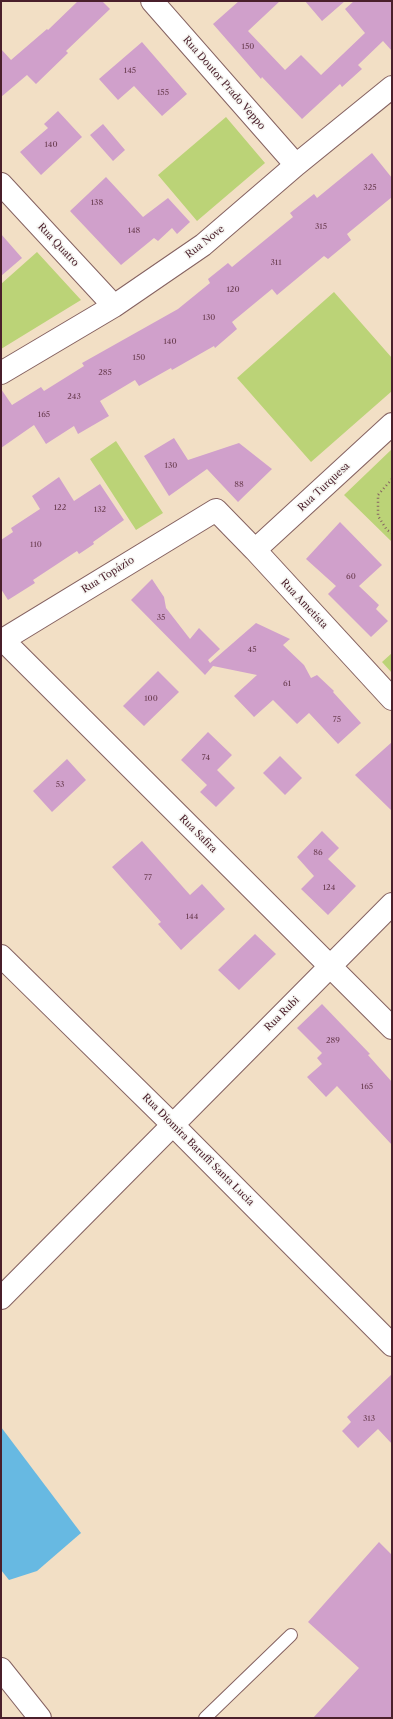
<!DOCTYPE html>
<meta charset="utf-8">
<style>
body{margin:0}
#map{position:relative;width:393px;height:1719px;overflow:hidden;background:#f2dfc5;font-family:"Libre Caslon Text",serif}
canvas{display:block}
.frame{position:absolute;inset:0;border:2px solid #4a1f2b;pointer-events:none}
</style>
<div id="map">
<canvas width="393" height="1719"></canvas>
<div class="frame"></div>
</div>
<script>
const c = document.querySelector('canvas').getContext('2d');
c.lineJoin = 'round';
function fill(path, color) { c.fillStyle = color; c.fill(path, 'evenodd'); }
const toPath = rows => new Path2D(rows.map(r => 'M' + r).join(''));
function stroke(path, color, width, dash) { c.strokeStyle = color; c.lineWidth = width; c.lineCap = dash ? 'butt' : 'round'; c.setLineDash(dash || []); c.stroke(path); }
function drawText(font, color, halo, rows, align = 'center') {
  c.font = font + ' "Libre Caslon Text",serif'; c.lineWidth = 3; c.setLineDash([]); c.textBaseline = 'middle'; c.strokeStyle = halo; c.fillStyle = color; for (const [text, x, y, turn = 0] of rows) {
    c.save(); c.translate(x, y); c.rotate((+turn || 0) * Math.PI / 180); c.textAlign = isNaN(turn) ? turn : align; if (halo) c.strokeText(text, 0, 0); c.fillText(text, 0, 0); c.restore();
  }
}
const green = toPath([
 [226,117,265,163,197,221,158,175],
 [37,252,81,300,1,349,1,284],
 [334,292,392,358,392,391,311,462,237,378],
 [116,441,163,513,136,530,90,459],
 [392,449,392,542,344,495],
 [392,653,392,673,382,662]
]);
const water = toPath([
 [1,1427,81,1533,37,1571,9,1580,1,1570]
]);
const building = toPath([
 [78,1,102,1,110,9,66,51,68,53,36,84,27,75,1,97,1,49,11,60,47,29,48,30],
 [239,1,280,1,248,31,285,70,301,55,321,75,365,33,345,9,354,1,392,1,392,51,383,41,358,65,362,69,342,87,340,84,302,119,262,77,261,79,213,24],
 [305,1,345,1,322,21],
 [142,42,187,94,162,116,134,86,118,100,99,79],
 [58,111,82,137,41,175,20,152,48,128,44,124],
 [103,124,125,150,113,161,90,135],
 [372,153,392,178,392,197,347,234,351,240,328,259,324,256,277,295,272,289,232,322,237,329,215,348,214,346,172,370,171,368,139,386,135,380,100,401,109,416,78,434,74,426,46,444,34,425,1,448,1,389,12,405,41,387,44,391,84,366,82,363,178,309,210,283,208,279,228,263,232,267,293,217,290,213,314,194,317,198],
 [106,177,143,217,168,198,190,222,177,234,172,228,158,241,154,238,121,265,70,211],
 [1,234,22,258,1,276],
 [174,438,188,460,239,443,272,469,238,502,207,469,169,496,144,456],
 [59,477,74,501,100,484,124,520,93,542,94,544,79,554,77,551,33,580,35,583,8,600,1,589,1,540,13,532,11,528,40,509,32,496],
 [340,522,382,565,359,586,379,605,376,609,388,621,371,637,328,594,336,586,306,559],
 [152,579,164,597,166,608,190,639,199,628,220,649,208,660,210,663,256,623,290,639,283,645,304,665,311,678,317,675,334,691,333,692,361,723,338,744,309,713,297,724,273,700,254,717,234,696,257,675,213,666,205,675,131,600],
 [158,671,179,692,144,726,123,706],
 [208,732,232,755,217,770,235,788,216,807,200,792,207,785,181,760],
 [392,742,392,811,355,775],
 [280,756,302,778,285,795,263,773],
 [67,759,86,780,52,812,33,791],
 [322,831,339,848,328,859,356,886,328,915,301,889,314,876,297,857],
 [142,841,190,895,202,884,225,909,181,950,158,924,161,922,112,867],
 [255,934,276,954,239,990,218,970],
 [322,1004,370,1054,368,1055,392,1082,392,1145,337,1086,326,1097,307,1077,322,1064,317,1058,322,1053,297,1028],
 [392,1374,392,1444,378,1429,358,1448,342,1431,351,1422,347,1417],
 [379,1542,392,1555,392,1718,313,1718,359,1668,308,1622]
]);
const path = toPath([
 [392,479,378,495,378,516,387,530,392,533]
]);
const service = toPath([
 [205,1718,291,1635]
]);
const minor = toPath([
 [152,1,296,165],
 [1,184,114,306],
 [1,373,114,306,203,245,296,165,392,87],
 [255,550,392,424],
 [3,640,392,1028],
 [1,641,216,510,255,550,392,699],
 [1,956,172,1124,392,1345],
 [1,1298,392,904],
 [1,1669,40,1718]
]);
const numberNames = [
 ["150",248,47],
 ["145",130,71],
 ["155",163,93],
 ["140",51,145],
 ["325",370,188],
 ["138",97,203],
 ["315",321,227],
 ["148",134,231],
 ["311",276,263],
 ["120",233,290],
 ["130",209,318],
 ["140",170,342],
 ["150",139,358],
 ["285",105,373],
 ["243",74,397],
 ["165",44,415],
 ["130",171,466],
 ["88",239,485],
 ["122",60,508],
 ["132",100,510],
 ["110",36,545],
 ["60",351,577],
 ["35",161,618],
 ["45",252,650],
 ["61",287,684],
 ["100",151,699],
 ["75",337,720],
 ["74",206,758],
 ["53",60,785],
 ["86",318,853],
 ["77",148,878],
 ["124",329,888],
 ["144",192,917],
 ["289",333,1041],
 ["165",367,1087],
 ["313",369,1419]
];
const streetNames = [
 ["Rua Doutor Prado Veppo",224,83,49],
 ["Rua Nove",205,242,-38],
 ["Rua Quatro",58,245,47],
 ["Rua Turquesa",324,487,-43],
 ["Rua Topázio",108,575,-32],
 ["Rua Ametista",304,604,47],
 ["Rua Safira",198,834,45],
 ["Rua Rubi",282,1014,-45],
 ["Rua Diomira Baruffi Santa Lucia",198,1150,45]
];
fill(green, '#bbd377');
fill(water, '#67b9e2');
fill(building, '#d0a0cb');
stroke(service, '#856261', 14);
stroke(minor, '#856261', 24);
stroke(path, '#856261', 2.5, [1, 3]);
stroke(service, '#fff', 12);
stroke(minor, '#fff', 22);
drawText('8px', '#6c3f53', null, numberNames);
drawText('10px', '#4a1f2b', '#f6f6f2', streetNames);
</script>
